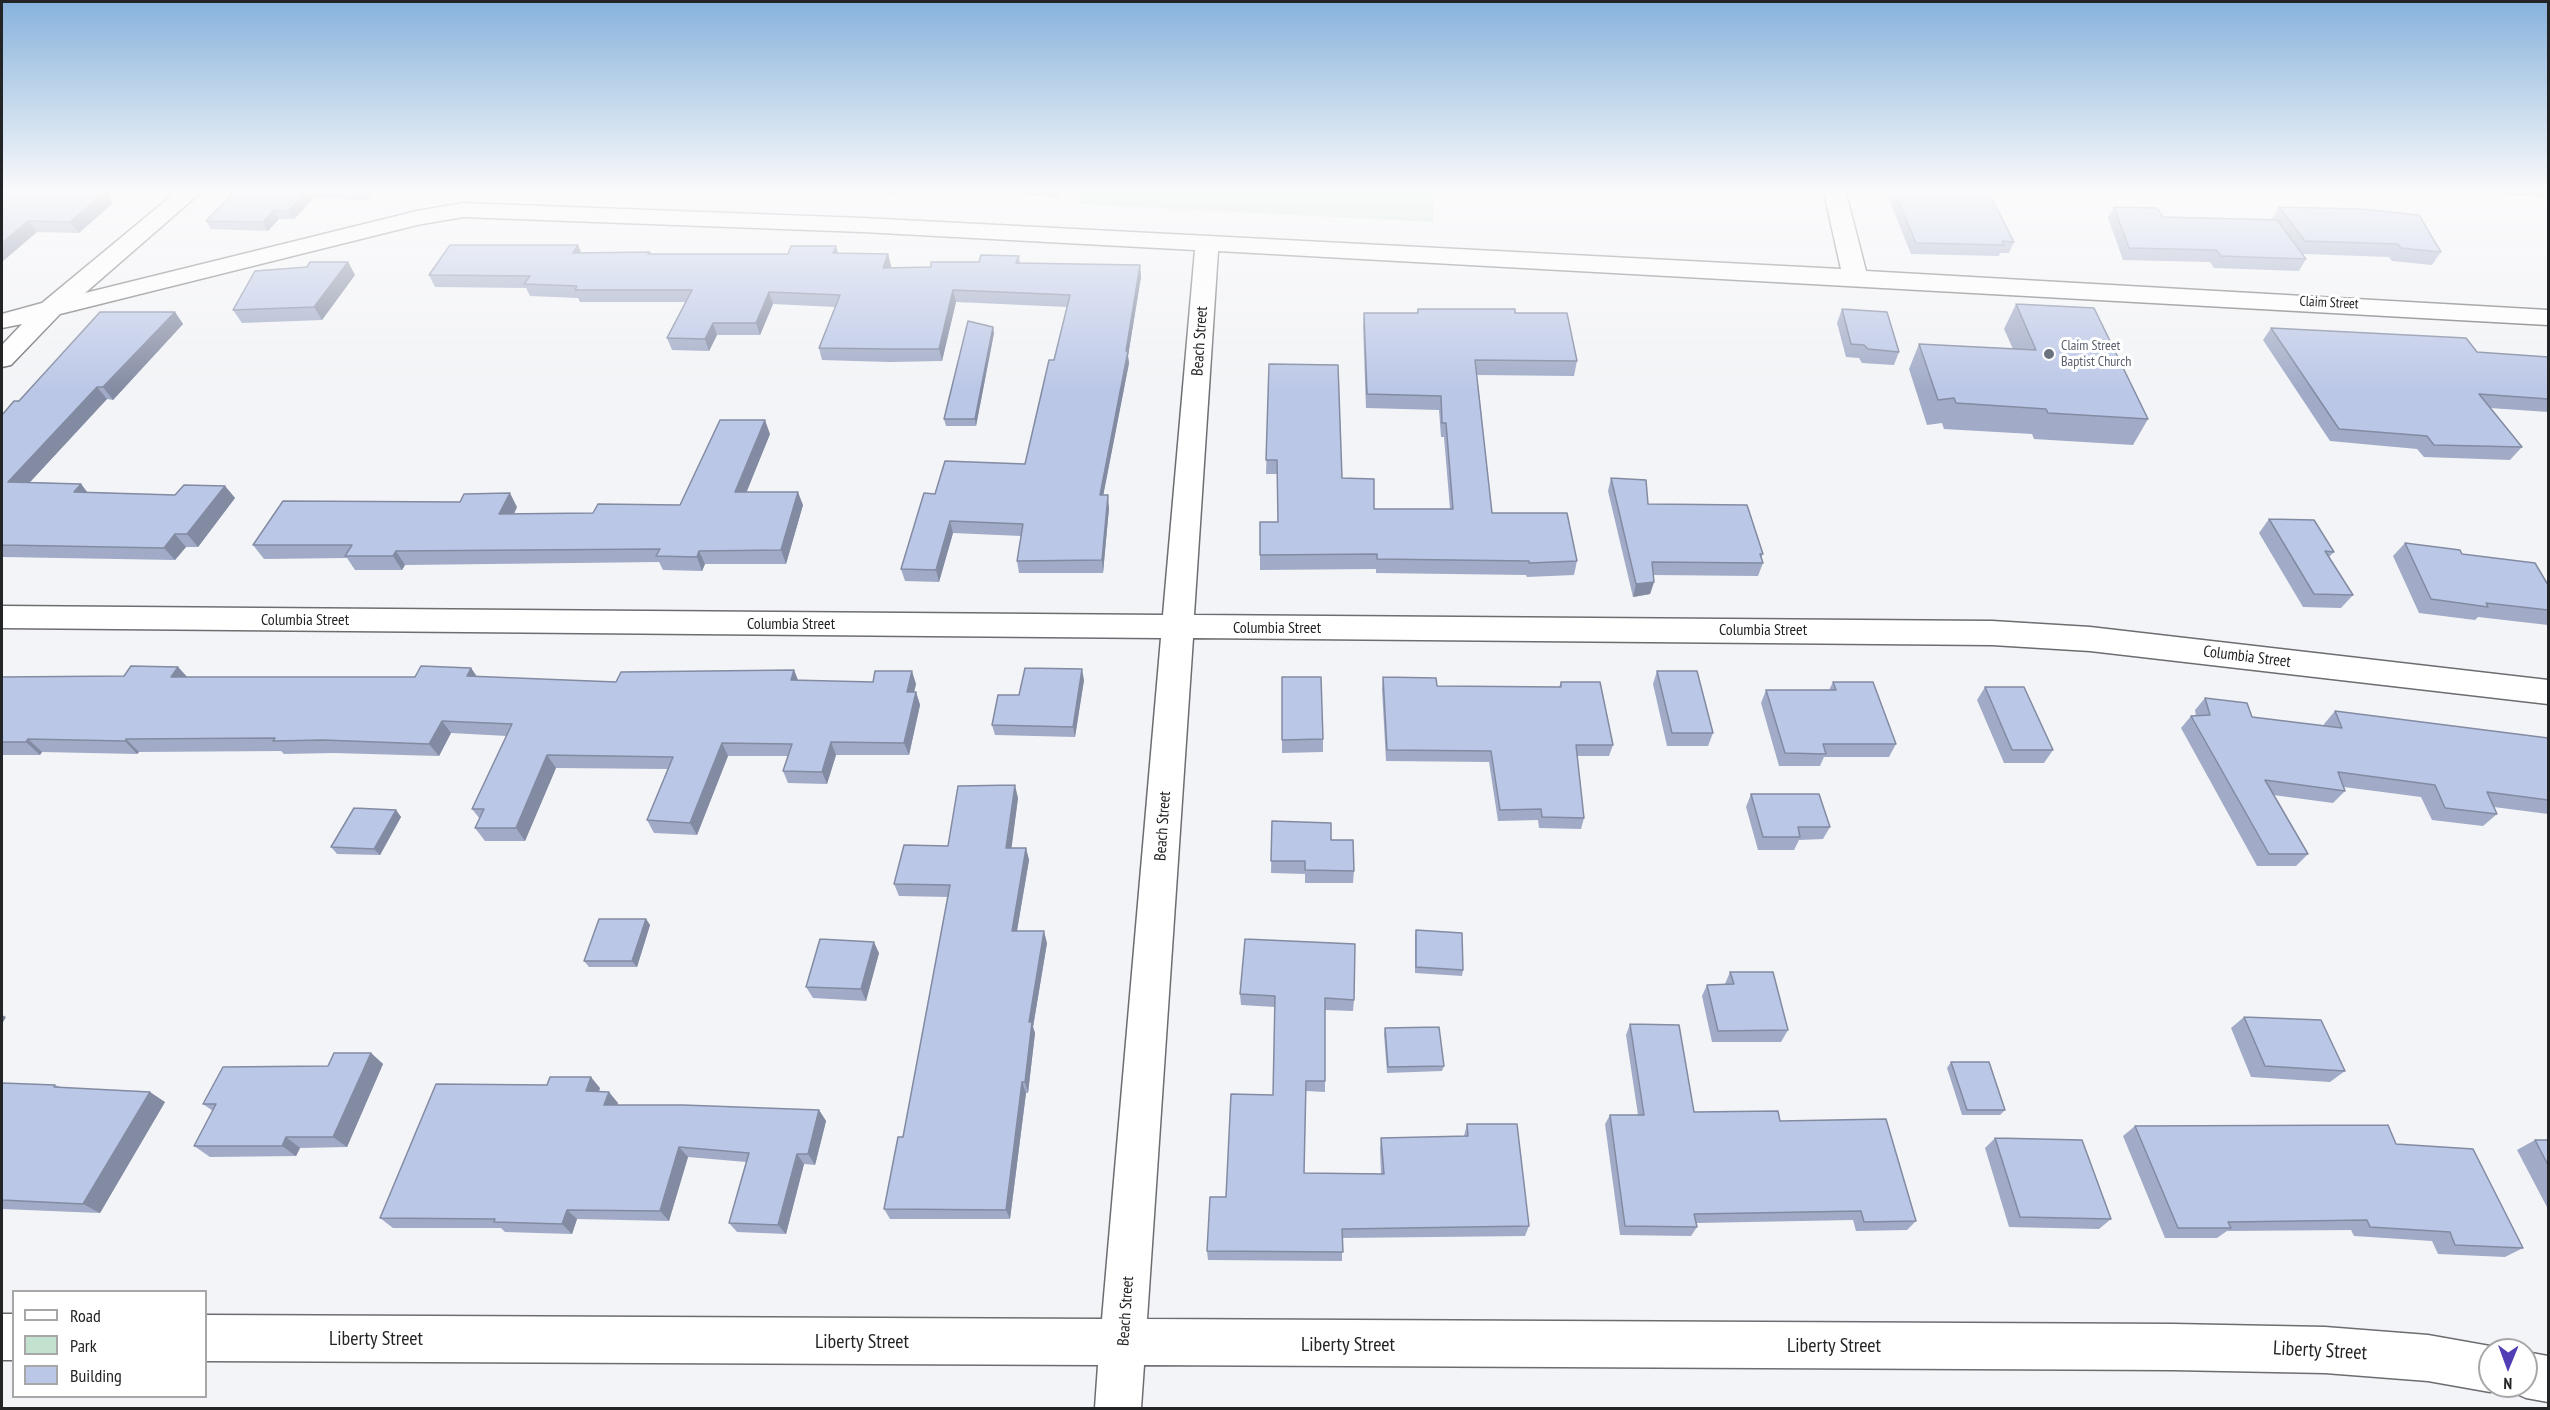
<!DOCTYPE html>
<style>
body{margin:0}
#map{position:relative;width:2550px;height:1410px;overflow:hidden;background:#f3f4f7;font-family:"PT Sans Narrow",sans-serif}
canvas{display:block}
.frame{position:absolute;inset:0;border:3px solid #232425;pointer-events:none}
.legend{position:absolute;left:12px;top:1290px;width:195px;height:108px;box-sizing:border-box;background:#fff;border:2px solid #a7a7a8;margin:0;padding:8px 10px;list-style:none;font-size:18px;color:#232425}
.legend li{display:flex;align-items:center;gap:12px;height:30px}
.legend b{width:30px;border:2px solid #a7a7a8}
.north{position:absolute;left:2478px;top:1338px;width:60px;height:60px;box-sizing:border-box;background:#fff;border:2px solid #a7a7a8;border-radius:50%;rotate:181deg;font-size:16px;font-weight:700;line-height:24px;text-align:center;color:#232425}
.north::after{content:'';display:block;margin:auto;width:21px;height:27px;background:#513eb5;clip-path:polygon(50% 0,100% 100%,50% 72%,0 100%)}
</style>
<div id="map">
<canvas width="2550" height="1410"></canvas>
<div class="frame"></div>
<ul class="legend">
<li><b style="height:8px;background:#fff"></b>Road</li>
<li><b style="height:16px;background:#c2e2cf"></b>Park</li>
<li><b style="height:16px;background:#bbc7e7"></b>Building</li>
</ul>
<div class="north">N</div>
</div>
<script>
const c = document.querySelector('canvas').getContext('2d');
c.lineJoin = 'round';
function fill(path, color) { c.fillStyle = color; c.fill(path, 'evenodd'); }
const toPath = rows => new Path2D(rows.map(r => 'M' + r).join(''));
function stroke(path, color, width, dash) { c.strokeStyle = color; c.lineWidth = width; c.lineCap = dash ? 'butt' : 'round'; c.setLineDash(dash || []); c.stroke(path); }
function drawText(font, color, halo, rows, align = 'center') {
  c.font = font + ' "PT Sans Narrow",sans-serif'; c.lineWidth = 6; c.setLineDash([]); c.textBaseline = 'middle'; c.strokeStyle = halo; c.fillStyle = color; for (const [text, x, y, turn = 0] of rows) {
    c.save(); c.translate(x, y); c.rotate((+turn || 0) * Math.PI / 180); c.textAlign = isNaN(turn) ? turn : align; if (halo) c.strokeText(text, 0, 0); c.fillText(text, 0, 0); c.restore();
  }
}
const green = toPath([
 [1081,193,1434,193,1433,222,1077,204]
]);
const street = toPath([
 [175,193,200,193,85,293,417,211,463,203,863,218,1841,269,1824,193,1846,193,1866,271,2548,310,2548,325,1218,251,1194,615,1992,621,2090,627,2548,680,2548,704,2090,651,1992,645,1193,638,1147,1319,2173,1324,2325,1327,2428,1335,2490,1346,2500,1350,2490,1350,2490,1386,2505,1386,2490,1392,2428,1381,2325,1373,2173,1370,1144,1365,1141,1408,1095,1408,1098,1365,206,1361,206,1315,1102,1319,1161,638,2,628,2,606,1163,615,1195,250,863,232,463,217,417,225,60,314,11,365,2,367,2,345,22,324,2,328,2,314,42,303,175,193],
 [2,1314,14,1314,14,1360,2,1360,2,1314],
 [2526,1352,2548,1356,2548,1402,2526,1398,2510,1391,2507,1386,2526,1386,2526,1352]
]);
const wall = toPath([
 [2,193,107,193,113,203,79,233,37,232],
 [233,193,372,193,367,200,314,198,294,219,279,219,268,231,211,229,206,221],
 [847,193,899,193,898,195],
 [1025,193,1059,193,1058,197,1026,196],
 [1888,193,1989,193,2014,242,2009,253,2000,253,1999,256,1911,254,1892,207],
 [2504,193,2548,193,2548,197,2507,196],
 [2114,207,2163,217,2272,219,2279,207,2441,252,2432,265,2392,261,2389,257,2303,254,2306,259,2299,271,2214,268,2210,262,2123,260,2108,218],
 [578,245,581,253,650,254,788,254,836,246,838,253,888,254,891,266,890,268,931,267,979,262,1019,256,1020,263,1140,265,1141,277,1128,356,1129,363,1103,495,1109,508,1103,573,1019,573,1017,561,1021,536,953,533,939,582,905,581,901,569,935,494,1025,464,1054,360,1067,307,956,302,942,361,889,362,822,360,819,348,835,307,773,304,760,335,717,335,709,351,672,350,667,338,686,302,580,302,578,298,530,296,526,288,435,287,429,275],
 [348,262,355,275,322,320,242,323,233,310,307,267],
 [2016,304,2148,419,2133,445,2034,439,2032,434,1944,429,1942,423,1927,425,1909,369,1919,344,2013,349,2004,329],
 [1418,309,1515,313,1577,361,1574,376,1477,375,1492,513,1577,561,1574,575,1527,577,1526,575,1376,573,1376,569,1260,570,1260,522,1278,522,1277,474,1266,474,1269,364,1342,478,1374,509,1450,509,1444,437,1441,437,1439,410,1366,408,1363,327,1364,313,1417,313],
 [1842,309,1899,352,1894,365,1862,363,1859,358,1846,357,1837,323],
 [175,312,183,324,113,400,107,399,30,482,81,484,87,492,175,495,225,486,235,498,198,547,186,547,175,560,2,557,2,415,19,401],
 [2271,328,2477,352,2548,357,2548,412,2490,408,2522,447,2510,460,2424,457,2417,449,2330,441,2263,340],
 [994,333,976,426,946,426,944,419],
 [770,434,746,492,803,505,786,564,705,564,702,571,663,570,659,562,405,565,402,570,355,570,347,558,264,559,253,545,517,507,514,514,593,513,680,505],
 [1611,478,1648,504,1763,554,1761,558,1763,563,1758,576,1653,575,1654,582,1650,594,1633,597,1608,491],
 [2269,519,2334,552,2329,557,2353,595,2341,608,2303,607,2259,533],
 [2405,543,2462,554,2548,585,2548,625,2478,617,2475,620,2419,613,2393,556],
 [178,667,187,677,415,677,471,668,477,677,616,682,794,670,798,680,916,684,914,692,916,692,920,705,909,755,836,755,827,784,788,783,783,771,788,756,728,756,697,835,654,833,647,820,668,769,556,768,525,841,485,841,475,828,480,819,472,809,507,736,451,733,439,756,334,753,284,754,281,751,139,752,137,754,42,752,40,755,2,755,2,677,124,676],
 [1657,671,1713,733,1708,746,1667,746,1653,684],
 [1282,677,1323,739,1323,752,1282,753],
 [1383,677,1437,686,1559,687,1561,682,1613,745,1609,756,1577,756,1584,818,1581,829,1539,828,1538,820,1498,821,1489,762,1386,761,1382,689],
 [1084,680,1075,737,995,735,992,725,1019,695],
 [1833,682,1896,744,1889,757,1824,757,1820,766,1779,766,1761,703,1766,690,1829,690],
 [1985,687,2053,750,2044,763,2004,763,1977,700],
 [2205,698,2252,717,2324,726,2324,724,2335,711,2548,738,2548,814,2494,807,2497,814,2483,826,2432,820,2421,797,2344,787,2345,791,2333,803,2273,795,2308,854,2296,866,2257,866,2181,728,2191,716,2196,716,2195,710],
 [1751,794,1830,827,1823,839,1799,840,1794,850,1758,850,1746,807],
 [1018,798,1011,848,1026,848,1029,860,1017,931,1047,943,1033,1027,1035,1033,1028,1093,1026,1093,1010,1219,890,1219,884,1209,903,1137,948,897,899,896,894,884],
 [396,810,401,817,380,855,337,854,331,847],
 [1272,821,1354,871,1353,883,1305,883,1305,874,1271,873],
 [646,919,650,925,637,967,589,967,584,961],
 [1416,930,1463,970,1462,976,1415,973,1415,936],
 [879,953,866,1001,813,998,806,987],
 [1730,972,1788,1030,1781,1042,1712,1042,1702,996,1707,985,1725,984],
 [1240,994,1354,1000,1353,1011,1325,1010,1325,1092,1306,1091,1304,1173,1381,1174,1380,1148,1381,1138,1464,1136,1467,1124,1529,1226,1525,1236,1342,1238,1342,1261,1208,1260,1207,1251,1226,1197,1273,1095,1275,1007,1241,1005],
 [2244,1017,2345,1071,2330,1082,2251,1077,2231,1028],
 [1630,1024,1694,1112,1780,1121,1916,1221,1907,1230,1856,1231,1853,1220,1696,1223,1697,1227,1691,1236,1620,1235,1605,1124,1610,1115,1638,1115,1626,1035],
 [1385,1028,1444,1066,1442,1071,1387,1073,1384,1034],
 [371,1053,383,1064,347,1147,300,1148,296,1156,210,1157,194,1146,213,1111,203,1104],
 [1951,1062,2005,1110,2000,1115,1962,1115,1947,1068],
 [2,1083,55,1085,60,1087,165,1102,100,1213,2,1209],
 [600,1088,599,1091,618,1103,617,1105,819,1110,826,1121,815,1165,804,1164,786,1234,737,1232,729,1223,746,1162,688,1157,669,1221,577,1219,572,1234,505,1232,501,1228,393,1228,380,1218],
 [2135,1126,2396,1144,2523,1248,2505,1257,2438,1254,2432,1241,2354,1236,2351,1230,2227,1231,2217,1238,2165,1238,2123,1136],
 [1995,1138,2111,1219,2099,1229,2009,1227,1985,1148],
 [2535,1140,2548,1140,2548,1209,2517,1150]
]);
const shadedWall = toPath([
 [103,193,107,193,113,203,79,233,70,222],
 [305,193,311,193,314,198,294,219,288,211],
 [363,193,372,193,367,200],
 [274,210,279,219,268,231,263,222],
 [28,221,37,232,2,262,2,243],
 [578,245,583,257,573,253],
 [836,246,839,258,833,253],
 [888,254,891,266,886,280,883,268],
 [348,262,355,275,322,320,314,307],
 [1140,265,1141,277,1128,356,1129,363,1101,507,1100,495,1126,351],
 [953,290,956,302,942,361,939,349],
 [769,292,773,304,760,335,756,323],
 [175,312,183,324,113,400,103,387],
 [713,323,717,335,709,351,705,339],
 [993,327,994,333,976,426,975,419],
 [97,387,107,399,19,494,8,482],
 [765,420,770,434,741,506,735,492],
 [81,484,91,497,74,492],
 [225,486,235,498,198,547,187,534],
 [798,492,803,505,786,564,781,550],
 [510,493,517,507,507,528,499,514],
 [1108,495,1109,508,1103,573,1102,560],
 [950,521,953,533,939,582,936,570],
 [175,534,186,547,175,560,164,548],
 [396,551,405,565,402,570,393,556],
 [699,551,705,564,702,571,697,557],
 [1654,582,1650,594,1633,597,1636,584],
 [178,667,190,680,171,677],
 [471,668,480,681,467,676],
 [1082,669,1084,680,1075,737,1073,727],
 [794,670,799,683,791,680],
 [912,671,916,684,911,705,907,692],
 [916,692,920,705,909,755,904,743],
 [442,721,451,733,439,756,429,744],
 [28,739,42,752,40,755,26,742],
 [126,739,139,752,137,754,125,741],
 [831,742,836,755,827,784,822,772],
 [722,743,728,756,697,835,690,823],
 [547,755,556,768,525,841,516,828],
 [1015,785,1018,798,1010,860,1006,848],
 [396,810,401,817,380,855,374,849],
 [1026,848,1029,860,1015,942,1012,931],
 [646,919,650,925,637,967,632,961],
 [1044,931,1047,943,1033,1027,1035,1033,1028,1093,1025,1082,1029,1022],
 [874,942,879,953,866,1001,861,989],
 [2,1015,6,1017,2,1024],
 [371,1053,383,1064,347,1147,333,1137],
 [591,1077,600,1088,596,1101,586,1091],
 [1022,1082,1026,1093,1010,1219,1006,1210],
 [150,1092,165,1102,100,1213,83,1204],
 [609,1092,618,1103,613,1115,604,1105],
 [819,1110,826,1121,815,1165,808,1154],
 [286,1137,300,1148,296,1156,282,1146],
 [679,1147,688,1157,669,1221,660,1211],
 [797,1154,804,1164,786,1234,778,1225],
 [567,1210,577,1219,572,1234,562,1224]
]);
const building = toPath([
 [2,193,103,193,70,222,28,221,2,243,2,193],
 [233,193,305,193,288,211,274,210,263,222,206,221,233,193],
 [1895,193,1989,193,2014,242,2002,241,2004,245,1916,243,1895,193],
 [2114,207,2157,208,2163,217,2277,220,2306,259,2221,256,2216,250,2129,248,2114,207],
 [2279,207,2361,209,2419,215,2441,252,2401,248,2398,244,2305,241,2279,207],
 [450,245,578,245,573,253,650,252,648,254,788,254,791,246,836,246,833,253,888,254,883,268,931,267,931,262,979,262,981,255,1019,256,1016,263,1140,265,1126,351,1128,351,1100,495,1108,495,1102,560,1017,561,1023,524,950,521,936,570,901,569,924,493,935,494,945,461,1025,464,1049,360,1054,360,1070,295,953,290,939,349,886,349,819,348,840,295,769,292,756,323,713,323,705,339,667,338,692,290,575,290,577,286,524,284,530,276,429,275,450,245],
 [310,262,348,262,314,307,233,310,255,271,307,267,310,262],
 [2016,304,2094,308,2148,419,2048,413,2046,409,1956,403,1954,398,1938,400,1919,344,2036,350,2016,304],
 [1418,309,1515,309,1515,313,1567,313,1577,361,1475,360,1492,513,1567,513,1577,561,1529,563,1529,561,1377,559,1377,554,1260,555,1260,522,1278,522,1277,460,1266,460,1269,364,1338,365,1342,478,1374,479,1374,509,1453,509,1446,423,1442,423,1441,396,1367,394,1364,313,1418,313,1418,309],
 [1842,309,1887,312,1899,352,1868,349,1864,345,1851,344,1842,309],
 [100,312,175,312,103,387,97,387,8,482,81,484,74,492,175,495,184,485,225,486,187,534,175,534,164,548,2,545,2,415,14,401,19,401,100,312],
 [968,321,993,327,975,419,944,419,968,321],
 [2271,328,2466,338,2477,352,2548,357,2548,399,2479,394,2522,447,2434,445,2427,436,2339,429,2271,328],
 [720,420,765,420,735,492,798,492,781,550,699,551,697,557,656,556,660,549,396,551,393,556,345,556,352,545,253,545,283,501,460,502,464,494,510,493,499,514,593,513,598,504,680,505,720,420],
 [1611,478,1646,480,1648,504,1747,505,1763,554,1760,554,1763,563,1652,562,1654,582,1636,584,1611,478],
 [2269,519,2314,520,2334,552,2325,551,2353,595,2314,594,2269,519],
 [2405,543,2460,550,2462,554,2535,563,2548,585,2548,610,2486,603,2488,607,2431,599,2405,543],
 [131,666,178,667,171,677,415,677,421,666,471,668,467,676,616,682,621,672,794,670,791,680,873,682,875,671,912,671,907,692,916,692,904,743,831,742,822,772,783,771,792,744,722,743,690,823,647,820,673,757,547,755,516,828,475,828,484,809,472,809,512,724,442,721,429,744,323,740,273,741,275,738,126,739,125,741,28,739,26,742,2,742,2,677,124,676,131,666],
 [1025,668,1082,669,1073,727,992,725,998,695,1019,695,1025,668],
 [1657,671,1697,671,1713,733,1672,733,1657,671],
 [1282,677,1321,677,1323,739,1282,740,1282,677],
 [1383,677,1436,678,1437,686,1561,687,1561,682,1600,682,1613,745,1576,745,1584,818,1542,817,1541,809,1500,810,1491,751,1387,750,1383,677],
 [1833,682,1873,682,1896,744,1823,744,1826,754,1785,753,1766,690,1836,690,1833,682],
 [1985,687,2024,687,2053,750,2012,750,1985,687],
 [2205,698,2247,703,2252,717,2342,728,2335,711,2548,738,2548,800,2487,792,2497,814,2445,808,2435,785,2338,772,2345,791,2265,780,2308,854,2269,854,2191,716,2210,715,2205,698],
 [1015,785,1006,848,1026,848,1012,931,1044,931,1029,1022,1032,1022,1025,1082,1022,1082,1006,1210,884,1209,898,1137,903,1137,950,885,894,884,904,845,948,846,958,786,1015,785],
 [1751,794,1819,794,1830,827,1798,827,1800,837,1763,837,1751,794],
 [354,808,396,810,374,849,331,847,354,808],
 [1272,821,1331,823,1331,840,1353,840,1354,871,1305,870,1305,861,1271,861,1272,821],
 [599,919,646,919,632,961,584,961,599,919],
 [1416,930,1462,933,1463,970,1416,967,1416,930],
 [820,939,874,942,861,989,806,987,820,939],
 [1245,939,1355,944,1354,1000,1325,998,1325,1081,1306,1081,1304,1173,1384,1174,1381,1138,1468,1136,1467,1124,1517,1124,1529,1226,1342,1229,1343,1252,1207,1251,1210,1197,1226,1197,1231,1094,1273,1095,1275,996,1240,994,1245,939],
 [1730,972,1773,972,1788,1030,1718,1031,1707,985,1734,984,1730,972],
 [2244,1017,2321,1020,2345,1071,2265,1066,2244,1017],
 [1630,1024,1679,1025,1694,1112,1778,1111,1780,1121,1886,1119,1916,1221,1864,1222,1861,1211,1694,1214,1697,1227,1625,1226,1610,1115,1644,1115,1630,1024],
 [1439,1027,1444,1066,1388,1067,1385,1028,1439,1027],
 [334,1053,371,1053,333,1137,286,1137,282,1146,194,1146,216,1104,203,1104,223,1067,328,1066,334,1053],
 [1951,1062,1989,1062,2005,1110,1967,1110,1951,1062],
 [550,1077,591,1077,586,1091,609,1092,604,1105,683,1105,819,1110,808,1154,797,1154,778,1225,729,1223,749,1153,679,1147,660,1211,567,1210,562,1224,494,1222,495,1219,380,1218,436,1084,547,1085,550,1077],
 [2,1083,55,1085,54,1087,150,1092,83,1204,2,1200,2,1083],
 [2388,1125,2396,1144,2473,1149,2523,1248,2455,1245,2450,1232,2370,1227,2367,1220,2228,1222,2231,1228,2178,1228,2135,1126,2388,1125],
 [1995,1138,2082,1140,2111,1219,2020,1217,1995,1138],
 [2535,1140,2548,1140,2548,1165,2535,1140]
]);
const markers = [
 [2049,354,6,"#6b7280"]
];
const farStreetnames = [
 ["Claim Street",2329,303,3]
];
const farWorshipnames = [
 ["Claim Street",2061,346],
 ["Baptist Church",2061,362]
];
const streetNames = [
 ["Beach Street",1200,341,-86],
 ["Columbia Street",305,620],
 ["Columbia Street",791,624],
 ["Columbia Street",1277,628],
 ["Columbia Street",1763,630],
 ["Columbia Street",2247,657,7],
 ["Beach Street",1163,826,-86],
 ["Beach Street",1126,1311,-86]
];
const nearStreetnames = [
 ["Liberty Street",376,1339],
 ["Liberty Street",862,1342],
 ["Liberty Street",1348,1345],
 ["Liberty Street",1834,1346],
 ["Liberty Street",2320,1351,3]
];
fill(green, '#c2e2cf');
stroke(street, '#6c6d70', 3);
fill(street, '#fff');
fill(wall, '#a1abc7');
fill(shadedWall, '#838ba2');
fill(building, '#bbc7e7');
stroke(building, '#838ba2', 1.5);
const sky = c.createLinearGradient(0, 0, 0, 391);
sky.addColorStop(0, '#87b2dc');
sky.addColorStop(0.49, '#fafafb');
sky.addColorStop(1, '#fafafb00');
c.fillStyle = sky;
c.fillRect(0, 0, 2550, 391);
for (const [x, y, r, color] of markers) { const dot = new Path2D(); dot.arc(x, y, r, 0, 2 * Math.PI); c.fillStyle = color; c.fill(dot); stroke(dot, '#fff', 2); }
drawText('14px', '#232425', '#fff', farStreetnames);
drawText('14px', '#5b616d', '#fff', farWorshipnames, 'left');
drawText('16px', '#232425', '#fff', streetNames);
drawText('20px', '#232425', '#fff', nearStreetnames);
</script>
